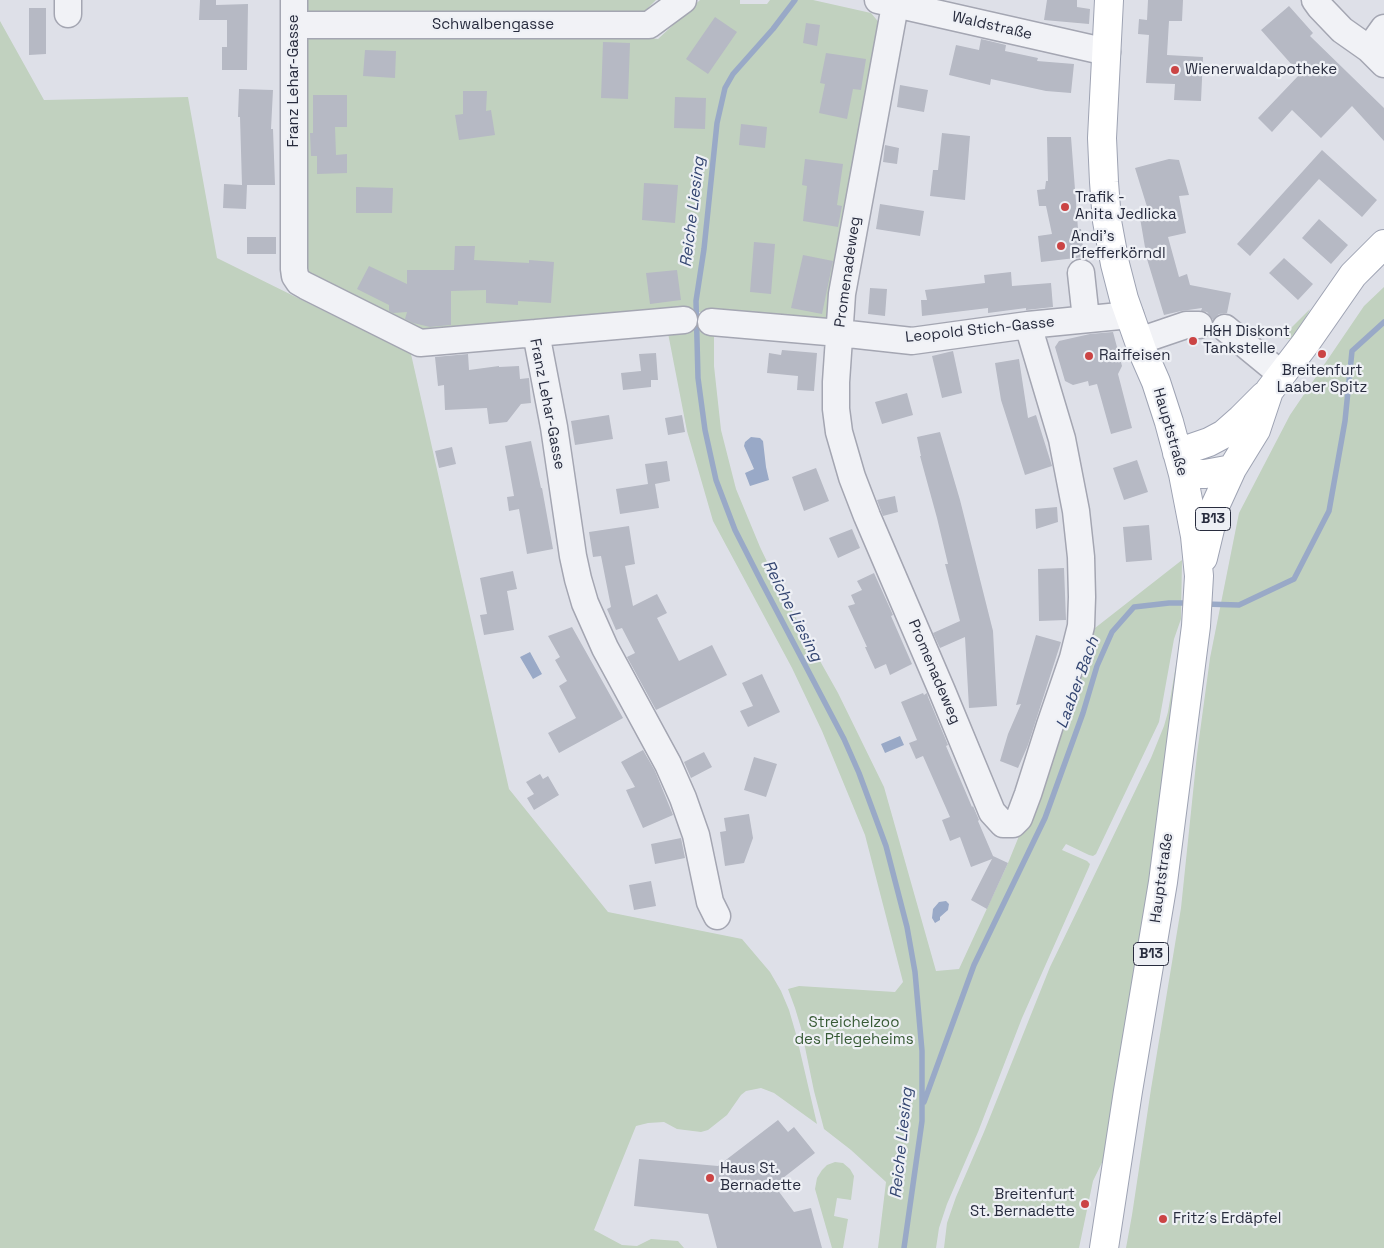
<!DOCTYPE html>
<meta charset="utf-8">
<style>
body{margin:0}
canvas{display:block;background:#dee0e8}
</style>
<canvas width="1384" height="1248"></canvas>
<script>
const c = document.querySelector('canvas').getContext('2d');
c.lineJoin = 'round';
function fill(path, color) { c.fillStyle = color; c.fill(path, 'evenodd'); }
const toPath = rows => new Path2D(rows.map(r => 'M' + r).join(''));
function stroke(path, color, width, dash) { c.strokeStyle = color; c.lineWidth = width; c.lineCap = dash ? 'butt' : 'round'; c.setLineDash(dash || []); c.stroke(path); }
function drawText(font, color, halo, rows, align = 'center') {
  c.font = font + ' "Space Grotesk",sans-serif'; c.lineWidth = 4.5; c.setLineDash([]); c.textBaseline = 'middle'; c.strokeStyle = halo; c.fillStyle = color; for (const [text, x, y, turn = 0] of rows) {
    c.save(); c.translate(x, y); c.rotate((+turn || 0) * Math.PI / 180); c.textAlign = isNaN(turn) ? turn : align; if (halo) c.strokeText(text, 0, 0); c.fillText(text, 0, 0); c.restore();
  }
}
const green = toPath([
 [300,0,656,0,643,13,313,16,299,4],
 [700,0,740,0,740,4,767,4,770,0,813,0,871,13,881,25,829,320,684,311,421,334,304,272,302,45,312,33,612,32,658,39],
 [0,21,44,100,188,97,217,258,411,354,509,789,608,912,742,939,770,972,781,991,789,1010,796,1034,817,1124,774,1093,761,1088,746,1091,741,1095,727,1115,708,1130,701,1132,677,1129,664,1122,648,1123,636,1126,594,1230,622,1245,637,1246,651,1239,678,1241,684,1248,0,1248],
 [1384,287,1384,1248,1126,1248,1132,1215,1151,1089,1181,908,1197,754,1210,658,1239,513,1290,415,1364,306],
 [1310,309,1305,319,1292,339,1286,339,1284,335],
 [680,327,714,330,714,366,721,430,736,489,760,547,783,595,838,693,884,787,936,971,959,969,1008,863,1059,738,1095,628,1182,560,1181,619,1174,639,1159,722,1096,854,1093,856,1089,855,1066,844,1062,850,1087,861,1090,864,1089,867,1022,1018,978,1132,947,1204,939,1228,936,1248,878,1248,886,1182,851,1150,824,1129,814,1091,801,1028,795,1008,788,989,799,986,895,992,903,982,865,835,822,731,792,668,713,521,687,431,667,328],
 [1182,639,1176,707,1111,1144,1093,1181,1079,1248,944,1248,947,1223,956,1197,984,1132,1050,967,1151,758,1164,726,1168,712,1179,647],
 [835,1162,843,1163,850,1169,854,1176,851,1200,837,1198,834,1216,848,1219,843,1248,832,1248,815,1189,817,1178,822,1170,827,1165]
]);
const water = toPath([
 [751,437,760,438,763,441,766,467,769,480,750,486,745,473,754,469,744,446,745,442],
 [530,652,542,674,533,679,520,657],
 [900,736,904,745,885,753,881,744],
 [946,901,949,904,948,910,940,917,940,920,935,923,932,918,933,909,939,902]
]);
const stream = toPath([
 [795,0,773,29,733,74,725,88,717,123,704,249,696,301,698,378,705,430,716,480,735,530,761,581,844,739,859,773,886,846,907,927,915,972,922,1051,922,1121,904,1248],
 [1204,604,1239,605,1294,579,1329,511,1345,421,1352,351,1384,322],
 [924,1102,974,965,1045,818,1083,713,1097,666,1112,632,1134,607,1169,603,1189,603]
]);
const building = toPath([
 [200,0,216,0,216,5,248,4,247,70,222,70,222,47,227,47,227,20,199,20],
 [1047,0,1077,0,1077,7,1090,9,1089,24,1044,20],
 [1148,0,1183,0,1182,21,1169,21,1167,55,1203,57,1201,101,1174,100,1175,84,1146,83,1149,35,1138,34,1139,19,1147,20],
 [1289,6,1313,33,1310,36,1384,108,1384,141,1352,106,1321,138,1292,110,1272,132,1258,118,1300,74,1261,30],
 [29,8,46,8,46,54,29,55],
 [715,17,737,32,708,74,686,59],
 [806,23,820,25,817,46,803,43],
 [981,39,1006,45,1005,51,1038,58,1037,61,1074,64,1071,93,1046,91,991,79,990,85,949,75,956,45,979,50],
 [603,42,630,43,628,99,601,98],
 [365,50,396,51,395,78,363,76],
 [826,53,866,59,861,90,853,89,847,119,819,113,825,84,820,83],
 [900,85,928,90,924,112,897,107],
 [239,89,273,90,271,129,273,129,275,185,247,185,246,209,223,208,224,184,242,185,240,117,238,117],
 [463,91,487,91,486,111,491,110,495,135,459,140,455,115,463,114],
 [313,95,347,95,347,127,335,127,336,155,347,154,347,173,317,174,317,156,311,156,310,133,313,133],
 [675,97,706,98,705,129,674,128],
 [741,124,767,127,765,148,739,145],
 [942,133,970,136,965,200,930,196,933,170,938,170],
 [1047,137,1071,137,1078,229,1081,229,1084,257,1041,262,1038,236,1052,234,1046,206,1039,206,1037,190,1045,189,1046,181,1048,181],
 [885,145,899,148,897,164,883,162],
 [1322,150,1377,200,1362,217,1319,179,1250,256,1237,244],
 [805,159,843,164,837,205,842,206,838,227,803,221,807,186,802,185],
 [1169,159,1179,160,1189,195,1179,196,1186,233,1168,237,1179,277,1187,274,1190,285,1231,293,1227,313,1219,314,1213,320,1207,312,1201,311,1202,308,1181,311,1164,315,1147,259,1139,212,1148,210,1135,168],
 [644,183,678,185,675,223,642,220],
 [356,187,393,188,392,213,356,213],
 [880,204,924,211,920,236,876,229],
 [1319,219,1348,245,1331,264,1302,238],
 [247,237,276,237,276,254,247,254],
 [754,242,775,244,771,294,750,292],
 [455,246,475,246,474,260,529,263,529,260,554,262,551,303,518,301,518,305,486,303,486,290,451,291,451,325,430,327,413,323,405,319,407,312,393,313,389,311,389,305,357,289,369,266,407,284,407,270,454,270],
 [803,255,833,261,822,314,791,308],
 [1284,258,1313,284,1298,300,1269,273],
 [677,270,681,300,650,304,646,273],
 [1011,272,1012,286,1051,283,1053,307,1026,310,1026,308,988,313,988,308,922,316,921,300,927,300,925,290,985,283,984,275],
 [870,288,887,289,885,316,868,314],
 [1113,332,1122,366,1118,374,1132,428,1111,434,1097,384,1089,386,1088,381,1073,385,1065,381,1055,347,1059,341,1090,334],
 [782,350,817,353,814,391,797,390,798,376,767,373,769,353,781,355],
 [953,351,962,393,942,398,932,356],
 [656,353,658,380,651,380,651,387,623,390,621,373,641,371,639,354],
 [468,354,469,370,499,366,499,367,519,366,520,379,529,378,531,403,521,404,507,422,489,424,487,408,445,410,444,385,438,386,435,357],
 [1019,359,1028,418,1036,415,1052,466,1025,475,1001,400,995,363],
 [907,393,913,415,882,424,875,402],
 [609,415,613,439,575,445,571,421],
 [682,415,685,432,668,435,665,418],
 [940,432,960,500,993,631,997,706,969,708,965,637,940,648,933,633,960,621,945,564,948,564,937,518,920,456,921,456,917,437],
 [531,441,541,488,542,488,553,549,527,554,519,509,509,511,507,497,514,496,505,446],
 [452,447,456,464,439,468,435,451],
 [1137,460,1148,492,1124,500,1113,468],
 [667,461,670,481,655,484,659,508,620,514,616,489,648,484,645,464],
 [816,468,829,501,804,511,792,477],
 [895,496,898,512,883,516,877,500],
 [1057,507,1058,522,1036,529,1035,509],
 [1149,525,1152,560,1126,562,1123,527],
 [629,526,635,564,625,566,633,606,657,594,667,613,657,618,679,661,712,645,727,675,656,710,627,657,635,653,622,628,616,630,607,609,611,607,601,556,593,557,589,532],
 [852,529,860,548,838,558,829,538],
 [1064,568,1066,620,1039,621,1038,569],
 [513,571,517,589,507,591,514,630,484,635,480,615,487,614,480,578],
 [874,573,893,615,891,616,912,664,890,675,886,664,875,669,865,647,867,647,848,606,855,604,851,595,862,590,857,581],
 [572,627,623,718,559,753,548,733,576,718,559,686,567,681,555,660,560,657,548,636],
 [1036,635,1061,642,1028,745,1018,768,1000,761,1008,734,1021,704,1016,705],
 [762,674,780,712,748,727,740,711,753,706,742,683],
 [923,693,924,695,927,693,928,697,948,745,946,746,972,807,973,806,979,820,978,821,993,856,1008,863,987,909,971,900,992,859,971,867,960,837,950,841,942,820,950,817,923,756,916,759,909,743,917,740,901,702],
 [643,750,655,771,673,815,643,828,626,790,635,787,621,762],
 [704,752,712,767,691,778,684,762],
 [754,757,777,764,766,797,744,790],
 [540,774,543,779,548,776,559,795,534,810,527,798,534,794,526,782],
 [749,814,753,838,744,863,725,866,720,832,726,831,724,818],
 [681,838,685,858,655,864,651,844],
 [651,881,656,906,634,910,629,885],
 [778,1120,788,1132,794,1127,815,1153,774,1185,794,1212,811,1208,822,1248,717,1248,708,1214,634,1206,639,1159,718,1166]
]);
const minor = toPath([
 [68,0,68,14],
 [294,0,294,269,295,276,299,282,306,286,420,343,536,333,554,427,573,556,578,579,585,603,605,648,668,764,683,798,696,835,710,902,717,916],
 [878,0,1107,52],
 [896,0,842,294,836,382,836,409,839,432,852,477,867,516,942,691,992,812,1003,824,1013,824,1019,818,1028,794,1050,725,1073,658,1081,626,1082,597,1081,557,1076,511,1062,439,1028,325],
 [1315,0,1320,7,1342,30,1369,49],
 [294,25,649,25,683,0],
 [1384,28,1369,49,1384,64],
 [1081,273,1086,319],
 [711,322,839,333,912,341,1028,325,1130,315],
 [1225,328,1281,374],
 [536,333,684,320],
 [1139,341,1186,325,1199,325]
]);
const major = toPath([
 [1177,453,1209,442,1224,434,1241,419,1264,396],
 [1183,474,1205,474,1232,469],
 [1203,558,1216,504,1232,469,1256,430,1269,391,1305,344,1353,275,1384,244],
 [1104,1248,1128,1091,1163,882,1196,626,1199,576,1195,536,1183,474,1169,422,1156,382,1142,350,1124,299,1115,264,1107,221,1104,182,1102,138,1109,0]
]);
const markers = [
 [1175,70,5,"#cb4444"],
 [1065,207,5,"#cb4444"],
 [1061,246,5,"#cb4444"],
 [1193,341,5,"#cb4444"],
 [1322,354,5,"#cb4444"],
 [1089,356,5,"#cb4444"],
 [710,1178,5,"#cb4444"],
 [1085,1204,5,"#cb4444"],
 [1163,1219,5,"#cb4444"]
];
const shields = [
 [1213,519,35],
 [1151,954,35]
];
const shieldNames = [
 ["B13",1213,519],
 ["B13",1151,954]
];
const streetNames = [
 ["Schwalbengasse",493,25],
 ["Waldstraße",992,26,13],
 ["Franz Lehar-Gasse",294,81,-90],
 ["Promenadeweg",848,272,-82],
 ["Leopold Stich-Gasse",980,330,-6],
 ["Franz Lehar-Gasse",547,404,79],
 ["Hauptstraße",1170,432,74],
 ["Promenadeweg",934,672,67],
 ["Hauptstraße",1162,878,-82]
];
const poiNames = [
 ["Wienerwaldapotheke",1185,70],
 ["Trafik -",1075,198],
 ["Anita Jedlicka",1075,215],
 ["Andi's",1071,237],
 ["Pfefferkörndl",1071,254],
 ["H&H Diskont",1203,332],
 ["Tankstelle",1203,349],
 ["Raiffeisen",1099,356],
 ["Breitenfurt",1322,371,"center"],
 ["Laaber Spitz",1322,388,"center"],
 ["Haus St.",720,1169],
 ["Bernadette",720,1186],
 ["Breitenfurt",1075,1195,"right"],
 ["St. Bernadette",1075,1212,"right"],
 ["Fritz´s Erdäpfel",1173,1219]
];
const parkNames = [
 ["Streichelzoo",854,1023],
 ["des Pflegeheims",854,1040]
];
const waterNames = [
 ["Reiche Liesing",693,212,-83],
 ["Reiche Liesing",792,611,63],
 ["Laaber Bach",1078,683,-70],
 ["Reiche Liesing",902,1143,-84]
];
fill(green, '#c1d1bf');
fill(water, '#99a9c7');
stroke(stream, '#99a9c7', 5.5);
fill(building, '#b6b9c4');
stroke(minor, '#a4a6b2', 29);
stroke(major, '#9ea3b3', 30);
stroke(minor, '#f1f2f6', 26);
stroke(major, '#fff', 28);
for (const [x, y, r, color] of markers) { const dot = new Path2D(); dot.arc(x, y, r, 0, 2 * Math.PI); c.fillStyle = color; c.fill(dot); stroke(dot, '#eef0f5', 2); }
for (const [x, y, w] of shields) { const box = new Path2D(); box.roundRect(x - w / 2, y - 11.5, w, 23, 4); c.fillStyle = '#eef0f5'; c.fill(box); stroke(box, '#282c3e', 1); }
drawText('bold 14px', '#282c3e', null, shieldNames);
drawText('15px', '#282c3e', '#eef0f5', streetNames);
drawText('15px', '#282c3e', '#eef0f5', poiNames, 'left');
drawText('15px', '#375a35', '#eef0f5', parkNames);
drawText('italic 16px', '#334571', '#eef0f5', waterNames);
</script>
